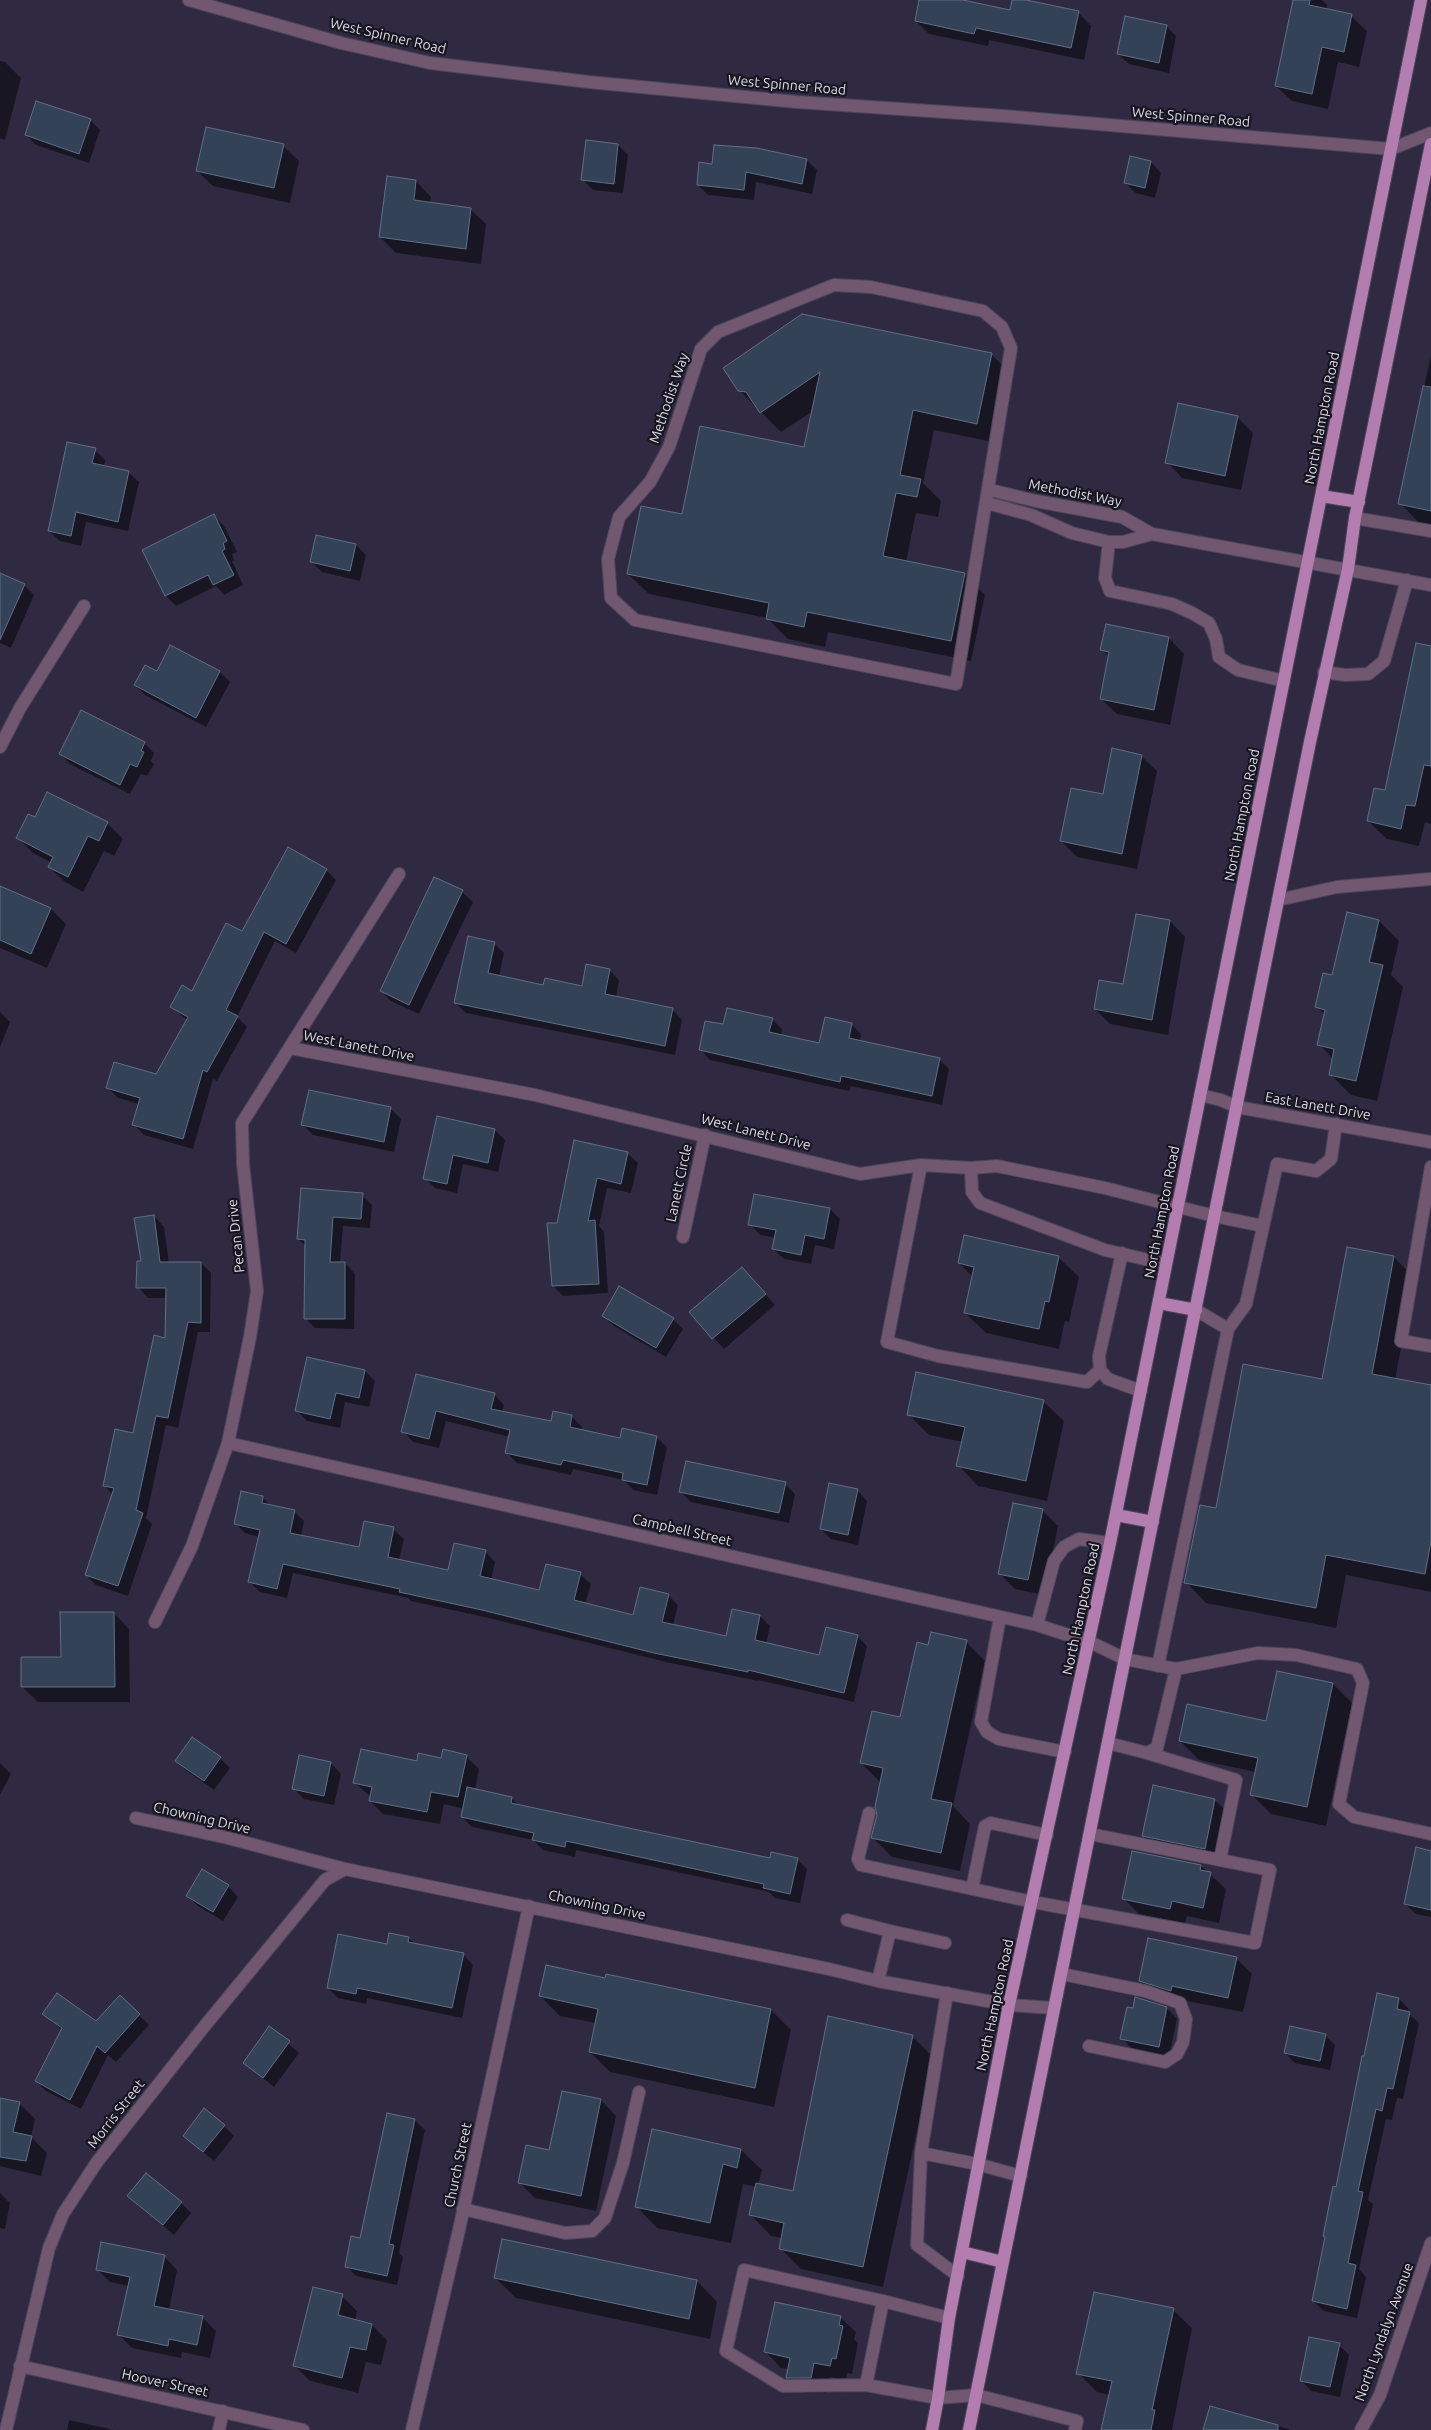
<!DOCTYPE html>
<style>
body{margin:0}
canvas{display:block;background:#2f2a41}
</style>
<canvas width="1431" height="2430"></canvas>
<script>
const c = document.querySelector('canvas').getContext('2d');
c.lineJoin = 'round';
function fill(path, color) { c.fillStyle = color; c.fill(path, 'evenodd'); }
const toPath = rows => new Path2D(rows.map(r => 'M' + r).join(''));
function stroke(path, color, width, dash) { c.strokeStyle = color; c.lineWidth = width; c.lineCap = dash ? 'butt' : 'round'; c.setLineDash(dash || []); c.stroke(path); }
function drawText(font, color, halo, rows, align = 'center') {
  c.font = font + ' Ubuntu,sans-serif'; c.lineWidth = 4.5; c.setLineDash([]); c.textBaseline = 'middle'; c.strokeStyle = halo; c.fillStyle = color; for (const [text, x, y, turn = 0] of rows) {
    c.save(); c.translate(x, y); c.rotate((+turn || 0) * Math.PI / 180); c.textAlign = isNaN(turn) ? turn : align; if (halo) c.strokeText(text, 0, 0); c.fillText(text, 0, 0); c.restore();
  }
}
const shadow = toPath([
 [921,0,957,0,1011,11,1014,0,1020,0,1078,12,1091,26,1084,60,989,40,988,46,929,34,916,21],
 [1294,0,1322,0,1327,5,1326,10,1351,16,1367,31,1359,67,1338,62,1328,109,1292,101,1276,86],
 [1166,26,1176,36,1169,73,1129,64,1118,54],
 [0,61,5,62,21,78,5,140,0,138],
 [90,120,100,130,89,163,36,145,26,135],
 [618,145,628,155,623,193,593,190,583,180],
 [283,146,299,161,290,203,213,186,197,171],
 [1131,158,1151,162,1161,173,1155,198,1136,193,1125,183],
 [807,160,817,170,812,194,756,182,754,200,708,195,698,185,713,165],
 [416,181,431,197,430,204,470,209,486,224,481,264,396,253,380,237],
 [991,354,1012,375,998,443,934,430,923,483,941,501,938,517,916,513,906,562,964,574,985,595,971,661,828,632,825,647,788,639,767,618,649,594,628,574,683,516,805,449,813,411,781,432,739,390,724,368],
 [1431,355,1431,526,1420,524,1400,503],
 [1237,417,1253,433,1241,490,1182,478,1167,462],
 [95,450,105,460,104,467,128,472,139,482,128,531,86,522,81,546,60,541,49,531],
 [214,516,224,526,237,552,232,554,234,560,232,561,243,585,224,595,216,586,176,606,166,596,143,551],
 [356,545,366,555,360,581,322,572,311,562],
 [0,574,24,585,34,595,11,648,0,643],
 [1169,638,1184,654,1170,725,1117,714,1101,699,1109,657,1102,649],
 [171,647,220,672,230,682,206,727,145,695,135,685,157,673],
 [1431,647,1431,824,1425,822,1419,846,1387,839,1368,821,1386,791],
 [144,743,154,753,151,761,154,764,147,776,141,774,130,794,70,764,60,754],
 [1141,756,1157,771,1137,869,1077,857,1061,841],
 [48,794,107,823,123,839,114,856,104,851,83,892,65,882,49,867,52,863,33,853,18,838,35,818],
 [326,870,336,880,296,953,275,941,237,1017,247,1027,217,1081,213,1079,193,1149,144,1135,133,1124,139,1104,118,1098,108,1088,157,1075,187,1020,171,1006,193,993,242,933],
 [435,878,462,892,473,902,419,1014,391,1001,381,991],
 [0,893,51,909,66,924,47,968,0,948],
 [1137,915,1170,921,1185,937,1168,1035,1110,1024,1095,1009,1124,986],
 [1379,921,1399,941,1391,975,1403,987,1377,1101,1351,1095,1330,1074,1333,1059,1319,1044,1325,1015,1317,1007,1333,977],
 [1375,934,1377,934,1369,968,1367,967],
 [494,943,504,953,499,977,544,986,582,987,609,970,619,980,616,997,672,1009,682,1020,675,1055,466,1013,455,1003],
 [0,1012,10,1022,0,1047],
 [772,1019,782,1029,781,1036,820,1045,851,1024,861,1034,860,1042,939,1059,949,1069,942,1105,851,1086,849,1091,710,1060,700,1049,724,1026],
 [391,1109,401,1119,394,1152,313,1135,303,1125],
 [438,1118,495,1130,505,1140,498,1172,463,1164,457,1193,435,1188,425,1178],
 [575,1142,627,1153,638,1163,631,1193,607,1188,599,1226,604,1232,608,1293,563,1296,553,1286,558,1224],
 [362,1195,372,1205,370,1228,343,1226,340,1263,345,1263,355,1274,354,1329,315,1328,305,1318,306,1246,298,1239],
 [830,1209,840,1219,834,1249,815,1245,811,1264,784,1259,773,1249,776,1238,760,1235,750,1224],
 [154,1216,164,1227,169,1263,201,1263,211,1273,210,1332,198,1332,178,1428,166,1425,146,1518,152,1524,128,1596,96,1585,86,1575,113,1495,104,1485,134,1434,166,1339,167,1298,148,1298,138,1287],
 [1058,1257,1079,1277,1069,1322,1065,1321,1059,1349,986,1333,965,1313,973,1277,959,1263],
 [1394,1257,1414,1278,1395,1380,1431,1386,1431,1592,1346,1575,1336,1628,1206,1603,1186,1582,1217,1509,1323,1380],
 [752,1279,775,1305,724,1349,691,1313],
 [603,1316,673,1319,683,1329,666,1357,614,1326],
 [365,1371,375,1381,369,1407,345,1402,340,1428,307,1421,297,1411],
 [417,1375,494,1394,504,1405,502,1412,552,1423,571,1416,582,1427,581,1431,621,1439,656,1437,667,1447,657,1495,633,1490,624,1480,573,1469,571,1475,517,1463,507,1453,510,1437,446,1421,439,1448,413,1442,403,1431],
 [1043,1401,1064,1421,1047,1501,978,1486,958,1465,963,1442,929,1435,909,1415],
 [785,1484,795,1494,789,1523,691,1502,681,1492],
 [857,1490,867,1501,858,1545,831,1539,821,1529],
 [262,1497,271,1506,294,1511,304,1521,301,1536,360,1549,393,1529,404,1539,399,1560,449,1571,485,1551,495,1562,491,1580,540,1592,580,1574,591,1584,585,1605,634,1617,668,1595,678,1605,673,1625,727,1637,733,1610,760,1616,770,1626,766,1644,820,1657,857,1636,867,1646,854,1702,758,1680,758,1681,666,1662,493,1619,411,1601,408,1598,293,1573,287,1598,260,1592,250,1582,260,1537,245,1533,235,1523],
 [1014,1504,1043,1511,1058,1526,1044,1595,1015,1589,999,1573],
 [114,1613,129,1629,130,1702,38,1702,22,1687,62,1658],
 [966,1642,985,1661,953,1806,970,1824,960,1871,892,1857,873,1838,878,1815,880,1782,861,1763,901,1718,929,1647],
 [1333,1684,1352,1703,1326,1826,1271,1814,1252,1795,1256,1772,1199,1760,1180,1741,1267,1723],
 [466,1756,479,1769,475,1790,511,1798,520,1806,771,1859,797,1859,807,1869,800,1903,775,1898,769,1892,576,1850,575,1857,543,1850,533,1840,472,1827,462,1817,464,1809,444,1804,440,1824,383,1814,370,1801,371,1797,355,1783,418,1763],
 [300,1757,331,1763,341,1774,334,1805,304,1799,293,1788],
 [220,1758,230,1768,214,1790,187,1771,177,1761],
 [0,1763,11,1774,0,1795],
 [1215,1800,1230,1815,1220,1863,1159,1851,1143,1836],
 [1431,1852,1431,1917,1416,1914,1405,1904],
 [1201,1866,1226,1889,1219,1923,1187,1916,1185,1924,1139,1914,1123,1898],
 [228,1886,238,1897,223,1921,198,1906,187,1896],
 [409,1938,415,1944,463,1954,473,1965,462,2018,367,1998,366,2004,338,1998,328,1988,388,1945],
 [1236,1958,1252,1974,1243,2012,1187,2001,1186,2006,1156,1997,1140,1981],
 [607,1975,771,2010,791,2030,774,2107,610,2072,590,2052,596,2023,560,2016,540,1996,606,1979],
 [1136,1999,1167,2008,1177,2019,1169,2056,1132,2049,1122,2038],
 [1399,1999,1409,2009,1408,2013,1419,2023,1403,2099,1397,2098,1392,2120,1386,2119,1368,2200,1373,2204,1359,2269,1366,2277,1357,2318,1324,2311,1313,2301,1365,2057],
 [44,2014,96,2023,139,2015,149,2025,116,2062,108,2055,81,2109,46,2091,36,2081,62,2030],
 [270,2028,299,2053,274,2087,244,2063],
 [1325,2035,1335,2045,1330,2070,1295,2063,1285,2053],
 [912,2036,933,2057,883,2287,801,2269,780,2248,782,2238,771,2236,751,2215,757,2187,743,2184,731,2243,657,2228,637,2207,741,2150,762,2170,758,2185,794,2193],
 [562,2092,601,2100,616,2116,596,2211,535,2198,520,2183,550,2151],
 [0,2099,19,2103,35,2119,31,2137,47,2153,41,2176,0,2166],
 [415,2120,425,2130,399,2253,403,2257,397,2285,356,2276,346,2266,361,2240],
 [224,2126,234,2136,214,2161,184,2136],
 [0,2193,10,2203,5,2229,0,2228],
 [129,2196,181,2203,191,2213,174,2235],
 [164,2256,177,2270,169,2310,203,2318,216,2331,210,2358,182,2352,181,2358,132,2348,119,2335,129,2286,110,2282,97,2269],
 [495,2278,697,2281,717,2302,710,2339,516,2298],
 [342,2296,357,2311,355,2321,372,2325,387,2340,381,2365,366,2362,358,2393,310,2381,295,2366],
 [1173,2310,1192,2328,1172,2430,1103,2430,1110,2395,1097,2392,1078,2373],
 [840,2317,856,2332,854,2339,858,2343,852,2374,847,2373,846,2381,830,2377,826,2393,802,2393,787,2377,789,2369,781,2368,766,2352],
 [1339,2345,1349,2355,1340,2397,1311,2391,1301,2380],
 [1210,2407,1289,2429,1290,2430,1204,2430],
 [69,2420,114,2430,67,2430]
]);
const building = toPath([
 [919,0,963,0,1010,10,1012,0,1026,0,1079,11,1071,48,976,28,974,34,915,21,919,0],
 [1293,0,1310,0,1309,5,1352,14,1344,52,1322,47,1312,94,1275,86,1293,0],
 [1125,16,1167,25,1159,63,1117,54,1125,16],
 [36,101,91,119,79,154,25,135,36,101],
 [206,127,284,144,274,188,196,171,206,127],
 [586,140,618,144,614,184,581,180,586,140],
 [714,145,757,148,807,159,802,184,746,172,744,190,697,185,699,162,712,164,714,145],
 [1130,156,1151,161,1145,188,1124,183,1130,156],
 [387,176,416,180,414,200,471,208,466,249,379,237,387,176],
 [802,314,992,353,977,424,913,410,900,475,921,479,917,497,896,493,883,556,965,573,951,641,807,612,804,627,766,619,769,603,627,574,641,506,682,514,700,426,804,447,820,372,760,413,746,392,738,391,723,368,802,314],
 [1423,386,1431,387,1431,511,1398,504,1423,386],
 [1178,403,1238,416,1225,476,1165,463,1178,403],
 [67,442,96,448,92,463,129,471,118,522,76,512,71,536,48,531,67,442],
 [214,514,227,541,223,543,225,549,222,551,234,575,213,585,208,575,165,596,142,550,214,514],
 [316,535,356,544,350,571,310,562,316,535],
 [0,573,25,584,0,640,0,573],
 [1106,624,1169,637,1154,710,1100,699,1109,652,1100,650,1106,624],
 [1416,643,1431,646,1431,766,1424,765,1415,806,1406,805,1401,829,1367,821,1374,788,1385,790,1416,643],
 [170,645,220,671,196,718,134,685,145,665,157,671,170,645],
 [81,710,145,742,141,751,144,752,137,767,130,764,120,785,59,754,81,710],
 [1112,748,1142,755,1122,854,1060,841,1071,788,1103,794,1112,748],
 [47,792,108,822,99,841,88,836,68,877,48,867,53,857,16,838,28,814,35,817,47,792],
 [288,847,327,869,286,944,264,932,226,1010,238,1016,207,1072,203,1070,183,1139,132,1125,140,1098,106,1088,114,1062,156,1074,188,1017,170,1007,182,985,192,991,226,923,242,931,288,847],
 [434,877,463,890,409,1005,380,991,434,877],
 [0,886,51,908,31,954,0,940,0,886],
 [1347,912,1379,920,1369,962,1383,965,1356,1081,1329,1075,1334,1049,1317,1045,1325,1010,1315,1007,1323,973,1332,975,1347,912],
 [1136,914,1170,920,1152,1020,1094,1009,1099,980,1123,984,1136,914],
 [468,936,495,942,488,973,543,985,545,978,582,986,586,964,610,969,605,994,673,1008,665,1046,454,1003,468,936],
 [727,1008,773,1018,769,1032,819,1043,825,1017,852,1023,849,1038,940,1058,932,1096,841,1076,840,1082,699,1050,705,1021,723,1024,727,1008],
 [309,1090,391,1107,384,1142,301,1125,309,1090],
 [437,1116,495,1129,488,1163,453,1155,447,1184,423,1179,437,1116],
 [574,1140,628,1152,621,1184,597,1178,588,1221,595,1220,599,1284,552,1286,547,1223,557,1223,574,1140],
 [301,1188,363,1193,361,1219,333,1217,330,1262,345,1262,345,1319,304,1319,305,1240,297,1239,301,1188],
 [754,1194,830,1208,824,1239,805,1235,801,1255,772,1249,776,1230,748,1225,754,1194],
 [154,1215,160,1262,201,1262,201,1323,188,1322,168,1418,156,1416,136,1510,143,1513,118,1586,85,1575,114,1488,103,1486,115,1429,133,1433,154,1335,165,1338,166,1288,136,1288,137,1261,141,1261,134,1218,154,1215],
 [964,1235,1059,1256,1049,1302,1045,1301,1039,1329,964,1313,974,1267,958,1263,964,1235],
 [1347,1247,1394,1256,1372,1374,1431,1385,1431,1541,1425,1574,1326,1555,1316,1608,1184,1583,1200,1505,1216,1508,1243,1364,1322,1379,1347,1247],
 [742,1267,766,1294,712,1339,689,1312,742,1267],
 [619,1286,674,1318,656,1348,602,1316,619,1286],
 [307,1357,365,1370,359,1398,336,1393,330,1419,295,1411,307,1357],
 [916,1372,1044,1400,1026,1481,956,1466,965,1427,907,1415,916,1372],
 [416,1374,495,1393,491,1409,551,1421,553,1411,572,1415,570,1427,620,1438,622,1428,657,1436,647,1485,622,1480,623,1473,563,1460,561,1465,505,1453,510,1430,436,1411,429,1439,401,1432,416,1374],
 [686,1461,786,1482,779,1513,679,1492,686,1461],
 [829,1483,858,1489,848,1535,820,1529,829,1483],
 [241,1491,263,1496,262,1503,295,1510,290,1533,359,1547,364,1521,394,1527,388,1557,448,1570,454,1543,486,1550,480,1576,539,1590,546,1564,581,1572,574,1600,633,1615,640,1587,669,1594,662,1622,726,1636,732,1609,760,1615,755,1640,819,1655,826,1627,858,1635,844,1693,748,1670,748,1672,654,1653,482,1610,399,1592,400,1589,283,1564,277,1589,248,1582,260,1530,234,1524,241,1491],
 [1013,1503,1043,1509,1028,1580,998,1574,1013,1503],
 [60,1612,114,1612,115,1687,21,1687,21,1657,61,1657,60,1612],
 [931,1632,967,1640,931,1799,952,1803,941,1853,871,1838,877,1815,875,1807,883,1768,860,1763,872,1711,900,1717,917,1642,928,1645,931,1632],
 [1277,1671,1333,1683,1307,1807,1250,1795,1258,1758,1179,1741,1187,1704,1266,1721,1277,1671],
 [192,1737,221,1757,204,1781,175,1761,192,1737],
 [361,1749,417,1761,418,1753,441,1758,443,1749,467,1755,458,1797,431,1792,427,1812,369,1801,372,1787,353,1783,361,1749],
 [299,1755,331,1762,324,1796,292,1789,299,1755],
 [1153,1785,1215,1799,1205,1849,1142,1836,1153,1785],
 [467,1787,512,1797,511,1803,770,1858,771,1852,798,1858,790,1894,763,1888,764,1884,566,1841,565,1847,532,1840,534,1833,461,1817,467,1787],
 [1416,1847,1431,1851,1431,1910,1404,1904,1416,1847],
 [1132,1851,1201,1865,1200,1870,1211,1872,1203,1908,1172,1901,1170,1909,1122,1899,1132,1851],
 [202,1869,229,1885,213,1912,186,1896,202,1869],
 [389,1933,409,1937,408,1942,464,1953,452,2008,357,1988,356,1994,327,1988,338,1934,387,1944,389,1933],
 [1148,1938,1237,1957,1228,1998,1172,1986,1171,1991,1139,1981,1148,1938],
 [546,1965,605,1978,606,1974,771,2009,755,2088,589,2052,598,2009,539,1996,546,1965],
 [57,1993,96,2021,120,1995,140,2014,105,2053,97,2046,70,2100,35,2081,62,2028,42,2014,57,1993],
 [1377,1993,1399,1998,1397,2009,1410,2012,1393,2089,1387,2088,1382,2111,1376,2109,1358,2191,1363,2192,1348,2263,1356,2265,1347,2309,1312,2301,1325,2237,1323,2236,1333,2186,1336,2187,1362,2056,1364,2056,1377,1993],
 [1135,1997,1167,2007,1159,2047,1120,2039,1127,2007,1133,2008,1135,1997],
 [828,2016,913,2035,863,2267,779,2249,784,2223,749,2215,756,2183,793,2191,828,2016],
 [269,2026,290,2041,263,2078,243,2063,269,2026],
 [1290,2026,1326,2034,1320,2061,1284,2053,1290,2026],
 [562,2091,601,2099,581,2196,518,2183,526,2145,549,2150,562,2091],
 [0,2098,20,2102,13,2132,32,2136,26,2161,0,2157,0,2098],
 [204,2108,225,2125,203,2152,183,2136,204,2108],
 [387,2113,415,2119,389,2244,394,2245,387,2276,345,2267,351,2236,360,2238,387,2113],
 [652,2129,741,2149,737,2168,723,2164,710,2223,635,2207,652,2129],
 [146,2173,182,2202,163,2225,127,2196,146,2173],
 [502,2239,697,2280,689,2319,494,2278,502,2239],
 [101,2242,165,2255,154,2306,203,2316,197,2345,169,2339,168,2346,117,2335,130,2277,96,2270,101,2242],
 [313,2287,343,2294,338,2315,372,2324,366,2350,350,2347,342,2378,293,2366,313,2287],
 [1094,2292,1174,2308,1152,2410,1155,2410,1151,2430,1101,2430,1112,2381,1076,2374,1094,2292],
 [775,2302,841,2316,839,2325,843,2326,836,2359,832,2358,830,2366,814,2363,811,2378,786,2378,790,2358,764,2352,775,2302],
 [1309,2337,1340,2343,1330,2387,1300,2381,1309,2337],
 [1210,2406,1278,2425,1278,2430,1203,2430,1210,2406]
]);
const minor = toPath([
 [189,0,341,43,430,63,589,82,797,102,1004,116,1391,149,1431,133],
 [834,285,871,287,983,311,1002,327,1011,348,956,684,635,620,611,598,608,559,619,517,650,482,669,447,701,349,718,332,834,285],
 [990,490,1036,501,1122,517,1152,534,1431,585],
 [987,503,1031,515,1072,533,1109,542,1123,542,1152,534],
 [1355,518,1431,531],
 [1109,542,1105,578,1110,591,1172,604,1192,613,1209,623,1216,639,1219,657,1238,670,1284,681],
 [1324,672,1345,675,1368,674,1384,661,1407,580],
 [0,747,20,708,84,606],
 [1278,900,1337,887,1431,879],
 [290,1048,535,1095,860,1174,921,1165,971,1168,997,1166,1105,1188,1214,1216,1263,1226],
 [1200,1095,1221,1100,1237,1107,1431,1142],
 [921,1165,887,1342,938,1356,1087,1382,1100,1370],
 [1431,1167,1401,1341,1431,1346],
 [971,1168,972,1192,980,1203,1105,1250,1166,1264],
 [683,1237,705,1135],
 [1122,1253,1099,1356,1100,1370,1108,1379,1141,1391],
 [1228,1329,1246,1304,1277,1164,1316,1171,1331,1159,1336,1124],
 [228,1443,1037,1625,1090,1642,1125,1659,1176,1669,1157,1748,1147,1753,1108,1743],
 [1000,1617,981,1722,987,1732,999,1739,1065,1752],
 [155,1622,192,1546,228,1443,250,1337,257,1291,243,1164,242,1123,399,874],
 [1037,1625,1054,1561,1064,1547,1079,1539,1110,1543],
 [1158,1666,1228,1329,1196,1310],
 [1176,1669,1258,1653,1296,1655,1357,1669,1363,1683,1339,1804,1354,1817,1431,1834],
 [1147,1753,1236,1780,1220,1860],
 [869,1813,858,1859,861,1865,1033,1902,1255,1943,1270,1870,1090,1834],
 [136,1818,228,1838,345,1869,829,1969,878,1981,1009,2005,1054,2008],
 [972,1889,985,1826,991,1823,1047,1835],
 [847,1920,890,1931],
 [1062,1974,1145,1991,1180,2003,1186,2019,1183,2042,1177,2054,1165,2062,1089,2046],
 [878,1981,890,1931,945,1943],
 [947,1993,921,2153,917,2245,958,2276],
 [921,2153,977,2164,1021,2176],
 [463,2209,565,2233,592,2231,605,2218,623,2163,639,2092],
 [949,2318,883,2301,744,2270,726,2351,783,2386,866,2385,938,2398,976,2395,1077,2421,1075,2430],
 [20,2366,303,2430],
 [866,2385,883,2301],
 [6,2430,49,2248,63,2214,97,2162,203,2028,325,1880,345,1869],
 [219,2430,223,2411],
 [412,2430,459,2230,529,1906],
 [1361,2430,1380,2395,1431,2243]
]);
const major = toPath([
 [1321,496,1359,502],
 [1159,1303,1196,1310],
 [1116,1515,1153,1522],
 [962,2252,1003,2262],
 [932,2430,938,2398,949,2318,1009,2005,1110,1543,1421,0],
 [969,2430,1310,742,1348,569,1355,518,1431,144]
]);
const streetNames = [
 ["West Spinner Road",388,36,13],
 ["West Spinner Road",787,85,5],
 ["West Spinner Road",1191,117,5],
 ["Methodist Way",669,398,-71],
 ["North Hampton Road",1322,418,-79],
 ["Methodist Way",1075,493,11],
 ["North Hampton Road",1242,815,-79],
 ["West Lanett Drive",359,1046,11],
 ["East Lanett Drive",1318,1106,10],
 ["West Lanett Drive",756,1132,14],
 ["Lanett Circle",679,1183,-78],
 ["North Hampton Road",1162,1212,-79],
 ["Pecan Drive",236,1236,-96],
 ["Campbell Street",682,1530,13],
 ["North Hampton Road",1081,1609,-78],
 ["Chowning Drive",202,1818,13],
 ["Chowning Drive",597,1905,12],
 ["North Hampton Road",995,2005,-78],
 ["Morris Street",116,2114,-52],
 ["Church Street",458,2165,-78],
 ["North Lyndalyn Avenue",1384,2332,-70],
 ["Hoover Street",165,2383,12]
];
fill(shadow, '#0007');
fill(building, '#344257');
stroke(building, '#606f86', 1);
stroke(minor, '#4b465c', 14);
stroke(major, '#4b465c', 14);
stroke(minor, '#71576f', 12);
stroke(major, '#b37daf', 12);
drawText('14px', '#dcd9e8', '#17151f', streetNames);
</script>
